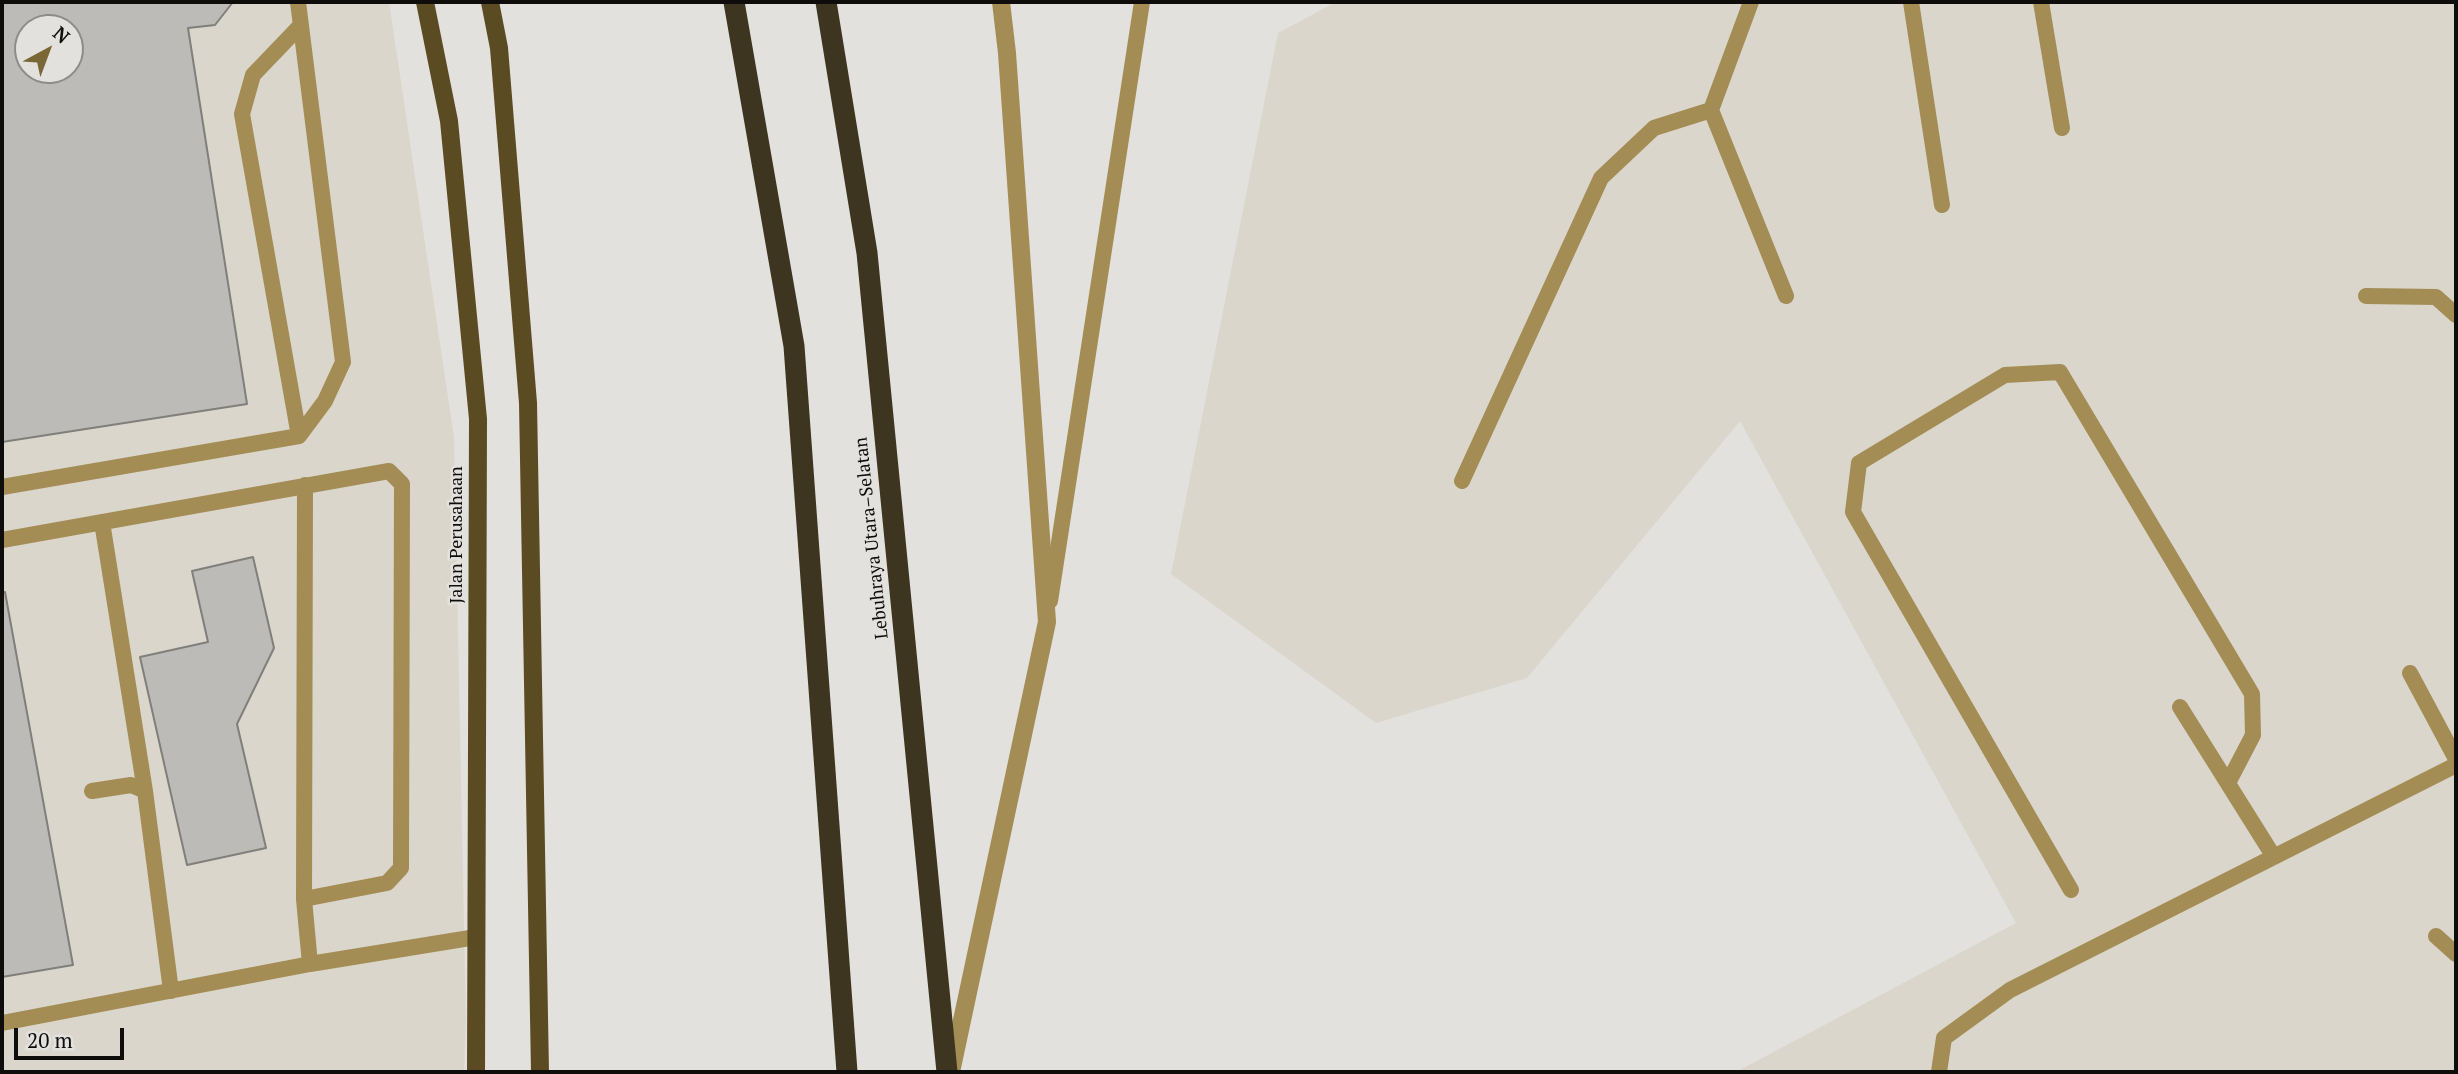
<!DOCTYPE html>
<meta charset="utf-8">
<style>
body{margin:0}
#map{position:relative;width:2458px;height:1074px;overflow:hidden;background:#e3e1de;font-family:"PT Serif",serif}
canvas{display:block}
.frame{position:absolute;inset:0;border:4px solid #0e0d0c;pointer-events:none}
.north{position:absolute;left:14px;top:14px;width:70px;height:70px;box-sizing:border-box;background:#e3e1de;border:2px solid #8e8c8a;border-radius:50%;rotate:41deg;font-size:19px;font-weight:700;line-height:28px;text-align:center;color:#0e0d0c}
.north::after{content:'';display:block;margin:auto;width:24px;height:32px;background:#796735;clip-path:polygon(50% 0,100% 100%,50% 72%,0 100%)}
.scale{position:absolute;left:14px;top:1028px;width:110px;height:32px;box-sizing:border-box;border:4px solid #0e0d0c;border-top:0;padding-left:9px;font-size:21px;line-height:24px;white-space:nowrap;color:#0e0d0c;-webkit-text-stroke:5px #e3e1de;paint-order:stroke}
</style>
<div id="map">
<canvas width="2458" height="1074"></canvas>
<div class="frame"></div>
<div class="north">N</div>
<div class="scale">20 m</div>
</div>
<script>
const c = document.querySelector('canvas').getContext('2d');
c.lineJoin = 'round';
function fill(path, color) { c.fillStyle = color; c.fill(path, 'evenodd'); }
const toPath = rows => new Path2D(rows.map(r => 'M' + r).join(''));
function stroke(path, color, width, dash) { c.strokeStyle = color; c.lineWidth = width; c.lineCap = dash ? 'butt' : 'round'; c.setLineDash(dash || []); c.stroke(path); }
function drawText(font, color, halo, rows, align = 'center') {
  c.font = font + ' "PT Serif",serif'; c.lineWidth = 5; c.setLineDash([]); c.textBaseline = 'middle'; c.strokeStyle = halo; c.fillStyle = color; for (const [text, x, y, turn = 0] of rows) {
    c.save(); c.translate(x, y); c.rotate((+turn || 0) * Math.PI / 180); c.textAlign = isNaN(turn) ? turn : align; if (halo) c.strokeText(text, 0, 0); c.fillText(text, 0, 0); c.restore();
  }
}
const built = toPath([
 [2,2,389,2,454,437,466,1022,464,1072,2,1072],
 [28,28,70,28,70,70,28,70],
 [1336,2,2456,2,2456,1072,1736,1072,2016,923,1740,421,1527,678,1376,723,1171,574,1278,33]
]);
const building = toPath([
 [2,2,233,2,215,25,188,28,247,404,2,442,2,2],
 [28,28,70,28,70,70,28,70,28,28],
 [253,557,274,648,237,724,266,848,187,865,140,657,208,642,192,571,253,557],
 [2,592,5,592,73,965,2,977,2,592]
]);
const lane = toPath([
 [1751,2,1711,110,1786,296],
 [1911,2,1942,205],
 [2041,2,2062,128],
 [2366,296,2436,297,2456,315],
 [299,436,242,114,253,75,300,26],
 [1462,481,1601,178,1654,128,1711,110],
 [305,485,304,899,310,964],
 [2,487,299,436,325,401,343,362,298,2],
 [102,522,145,791,171,991],
 [2,540,389,471,402,484,401,868,387,883,304,899],
 [1050,601,1142,2],
 [2410,673,2456,759],
 [2180,707,2274,857],
 [92,791,131,785,145,791],
 [2071,890,1853,512,1859,463,2005,375,2060,372,2252,694,2253,735,2228,783],
 [2436,936,2456,954],
 [2,1023,310,964,476,937],
 [1939,1072,1944,1038,2010,990,2456,765]
]);
const street = toPath([
 [951,1072,1047,622,1007,53,1001,2]
]);
const primary = toPath([
 [425,2,449,121,478,419,476,1072],
 [490,2,499,48,528,403,540,1072]
]);
const highway = toPath([
 [734,2,794,346,847,1072],
 [826,2,867,253,947,1072]
]);
const streetNames = [
 ["Jalan Perusahaan",457,535,-90],
 ["Lebuhraya Utara–Selatan",872,538,-96]
];
fill(built, '#dad6cb');
fill(building, '#bcbbb7');
stroke(building, '#807f7b', 2);
stroke(lane, '#a38d55', 16);
stroke(street, '#a38d55', 18);
stroke(primary, '#5a4b23', 18);
stroke(highway, '#3d3520', 21);
drawText('18px', '#0e0d0c', '#e3e1de', streetNames);
</script>
